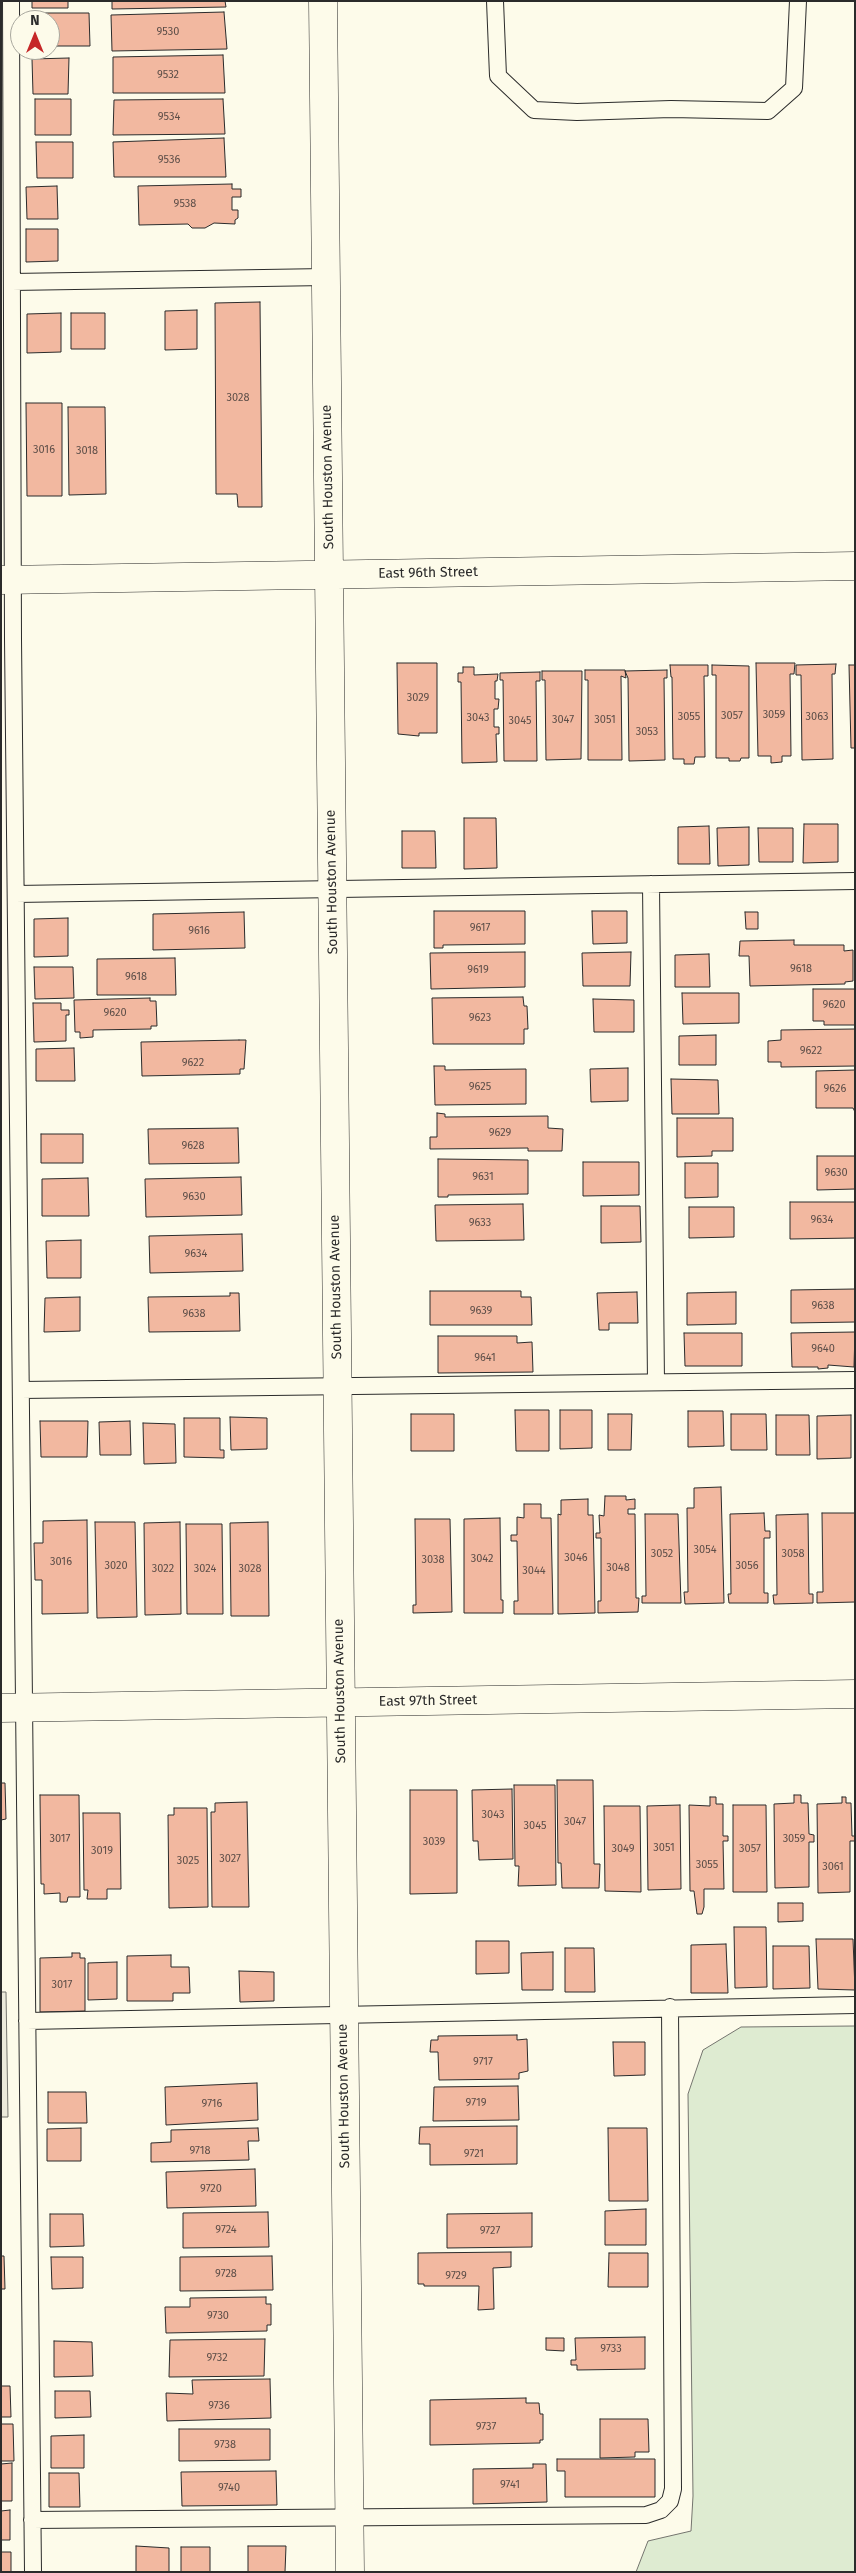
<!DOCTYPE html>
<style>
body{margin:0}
#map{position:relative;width:856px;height:2573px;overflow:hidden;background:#fdfbea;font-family:"Fira Sans",sans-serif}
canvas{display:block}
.frame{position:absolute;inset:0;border:2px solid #2b2b2b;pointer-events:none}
.north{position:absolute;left:10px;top:10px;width:50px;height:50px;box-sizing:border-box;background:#fdfbea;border:1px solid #a9a89e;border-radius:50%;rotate:0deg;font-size:14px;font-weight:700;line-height:20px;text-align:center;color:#2b2b2b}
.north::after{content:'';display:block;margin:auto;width:18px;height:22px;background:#c62828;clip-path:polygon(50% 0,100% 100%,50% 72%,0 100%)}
</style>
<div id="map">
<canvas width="856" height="2573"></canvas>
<div class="frame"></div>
<div class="north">N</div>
</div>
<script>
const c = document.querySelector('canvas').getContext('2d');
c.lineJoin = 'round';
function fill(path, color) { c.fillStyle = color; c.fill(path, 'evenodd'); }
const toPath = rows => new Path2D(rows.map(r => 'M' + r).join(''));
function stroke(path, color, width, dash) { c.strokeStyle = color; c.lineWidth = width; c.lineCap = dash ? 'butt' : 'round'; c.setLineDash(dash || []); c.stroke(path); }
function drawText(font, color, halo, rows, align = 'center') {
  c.font = font + ' "Fira Sans",sans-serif'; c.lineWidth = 4; c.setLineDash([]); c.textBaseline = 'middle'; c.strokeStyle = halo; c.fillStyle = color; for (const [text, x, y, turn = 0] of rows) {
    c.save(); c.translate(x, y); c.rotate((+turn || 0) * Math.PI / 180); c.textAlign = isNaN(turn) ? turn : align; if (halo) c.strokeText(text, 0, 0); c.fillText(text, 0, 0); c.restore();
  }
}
const green = toPath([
 [855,2026,855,2572,636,2572,648,2541,691,2531,693,2496,688,2094,703,2050,741,2027,855,2026]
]);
const parking = toPath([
 [1,1992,6,1992,8,2117,1,2117,1,1992]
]);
const building = toPath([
 [32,1,68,1,68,8,32,8,32,1],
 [112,1,225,1,226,7,112,9,112,1],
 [224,12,227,49,112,51,111,15,224,12],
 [30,13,89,13,90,46,50,46,50,20,30,20,30,13],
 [223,55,225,93,113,93,113,57,223,55],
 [69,58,68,94,33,94,32,59,69,58],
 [35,99,71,99,71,135,35,135,35,99],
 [223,99,225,134,113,135,114,100,223,99],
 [224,138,226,177,114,177,113,142,224,138],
 [36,142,73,142,73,178,37,178,36,142],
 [232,184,232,189,241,189,241,197,232,197,232,210,238,210,238,218,235,220,235,224,214,223,205,228,192,228,188,224,139,225,138,186,232,184],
 [57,186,58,219,27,219,26,187,57,186],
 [26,229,58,229,58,261,26,262,26,229],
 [260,302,262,507,238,507,237,494,216,494,215,303,260,302],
 [197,310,197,349,165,350,165,311,197,310],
 [61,313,61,352,27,353,27,314,61,313],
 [71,313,105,313,105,349,71,349,71,313],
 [26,403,62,403,62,496,27,496,26,403],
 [68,407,105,407,106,494,69,495,68,407],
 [397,663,437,663,437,733,419,733,419,736,398,734,397,663],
 [756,663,795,663,794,674,790,674,791,756,782,756,782,762,771,763,771,756,758,756,756,663],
 [836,664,835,674,832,674,833,759,802,760,801,675,796,675,796,665,836,664],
 [670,665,708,665,708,676,704,676,705,757,695,757,694,764,684,764,684,759,673,759,672,677,671,677,670,665],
 [712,665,749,666,749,758,741,758,740,761,729,761,729,758,716,758,716,675,712,675,712,665],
 [849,665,855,665,855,748,851,748,849,665],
 [463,667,474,667,474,675,498,674,497,681,495,681,495,699,499,699,498,709,494,709,494,727,499,727,499,734,496,734,497,762,462,763,461,682,458,682,458,673,463,673,463,667],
 [585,670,625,670,626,678,621,676,622,760,588,760,588,680,585,680,585,670],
 [667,670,667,678,664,678,665,760,629,761,628,678,625,671,667,670],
 [542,671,582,671,581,759,546,760,545,680,542,680,542,671],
 [540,672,540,681,536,681,537,761,504,761,503,680,500,680,500,673,540,672],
 [464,818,496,818,497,868,464,869,464,818],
 [804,824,838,824,838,862,803,863,804,824],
 [709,826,710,864,678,864,678,827,709,826],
 [749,827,749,865,718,866,717,828,749,827],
 [758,828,793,828,793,862,759,862,758,828],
 [402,831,435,831,436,868,402,868,402,831],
 [434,911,525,911,525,944,443,945,443,948,434,948,434,911],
 [592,911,627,911,627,943,593,944,592,911],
 [244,912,245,948,153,950,153,914,244,912],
 [745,912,758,912,758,929,746,929,745,912],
 [68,918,68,956,34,957,34,919,68,918],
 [794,940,794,945,844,945,844,951,853,950,853,981,845,982,845,984,750,986,749,956,739,956,740,941,794,940],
 [525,952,525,987,431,989,430,953,525,952],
 [631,952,630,986,583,986,582,953,631,952],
 [709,954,710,987,675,987,675,955,709,954],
 [175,958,176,995,97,995,97,959,175,958],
 [34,967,73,967,74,998,35,999,34,967],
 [813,989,855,989,855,1025,824,1025,824,1021,813,1021,813,989],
 [682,993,739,993,739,1023,683,1024,682,993],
 [523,997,524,1006,527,1006,528,1029,524,1029,524,1044,433,1044,432,998,523,997],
 [150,998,150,1001,156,1001,157,1026,151,1026,151,1029,93,1030,93,1037,80,1038,80,1032,75,1032,74,1000,150,998],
 [593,999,634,1000,634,1032,594,1032,593,999],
 [33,1003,61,1003,61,1010,69,1010,69,1015,66,1015,66,1041,34,1042,33,1003],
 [855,1029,855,1066,781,1067,781,1062,768,1062,768,1041,781,1040,781,1030,855,1029],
 [716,1035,716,1065,679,1065,679,1036,716,1035],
 [239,1040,246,1040,244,1069,240,1069,240,1074,142,1076,141,1042,239,1040],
 [74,1048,75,1081,36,1081,36,1049,74,1048],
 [434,1066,445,1066,445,1070,526,1069,526,1104,435,1105,434,1066],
 [628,1068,628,1101,591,1102,590,1069,628,1068],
 [855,1070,855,1112,853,1108,816,1108,816,1071,855,1070],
 [671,1079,718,1080,719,1114,672,1114,671,1079],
 [437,1113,445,1114,445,1117,548,1116,548,1128,563,1129,562,1151,528,1151,528,1148,430,1149,430,1137,437,1137,437,1113],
 [677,1118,733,1118,733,1151,712,1151,712,1156,677,1157,677,1118],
 [238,1128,239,1163,149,1164,148,1129,238,1128],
 [41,1134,83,1134,83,1163,41,1163,41,1134],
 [817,1156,855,1156,855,1189,817,1190,817,1156],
 [438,1159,528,1160,528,1194,448,1195,448,1197,438,1197,438,1159],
 [583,1162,639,1162,639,1195,583,1196,583,1162],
 [685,1163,718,1163,718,1197,685,1198,685,1163],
 [241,1177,242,1215,146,1217,145,1179,241,1177],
 [88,1178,89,1216,42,1216,42,1179,88,1178],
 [790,1202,855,1202,855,1238,790,1239,790,1202],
 [523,1204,524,1240,436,1241,435,1205,523,1204],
 [601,1206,640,1206,641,1242,601,1243,601,1206],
 [689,1207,734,1207,734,1237,689,1238,689,1207],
 [242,1234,243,1271,150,1273,149,1236,242,1234],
 [81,1240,81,1278,47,1278,46,1241,81,1240],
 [855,1289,855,1322,791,1323,791,1290,855,1289],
 [430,1291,521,1291,521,1297,531,1297,532,1325,430,1325,430,1291],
 [637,1292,638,1323,609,1323,609,1330,599,1330,597,1293,637,1292],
 [736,1292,736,1324,687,1325,687,1293,736,1292],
 [230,1293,239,1293,240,1331,149,1332,148,1297,230,1296,230,1293],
 [80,1297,80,1331,44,1332,45,1298,80,1297],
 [855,1332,854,1367,828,1365,828,1368,818,1369,818,1367,792,1367,791,1333,855,1332],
 [684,1333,742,1333,742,1366,685,1366,684,1333],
 [438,1336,517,1336,517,1343,532,1342,533,1372,438,1373,438,1336],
 [515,1410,549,1410,549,1451,516,1451,515,1410],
 [560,1410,592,1410,592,1448,560,1449,560,1410],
 [688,1411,723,1411,724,1446,688,1447,688,1411],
 [411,1414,454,1414,454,1451,411,1451,411,1414],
 [608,1414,632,1414,631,1450,608,1450,608,1414],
 [731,1414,766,1414,767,1450,731,1450,731,1414],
 [776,1415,809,1415,810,1455,776,1455,776,1415],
 [851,1415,851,1458,817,1459,817,1416,851,1415],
 [230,1417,267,1418,267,1449,231,1450,230,1417],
 [184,1418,220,1418,220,1450,224,1450,224,1458,184,1457,184,1418],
 [40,1421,88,1421,87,1457,41,1457,40,1421],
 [130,1421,131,1455,100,1455,99,1422,130,1421],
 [143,1423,175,1424,176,1463,144,1464,143,1423],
 [721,1487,724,1603,685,1604,684,1592,688,1592,687,1508,694,1508,694,1488,721,1487],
 [605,1496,626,1496,626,1500,635,1499,635,1509,628,1509,628,1514,635,1514,636,1598,639,1598,638,1612,598,1613,598,1601,601,1601,601,1538,596,1538,596,1533,600,1533,599,1515,604,1516,605,1496],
 [588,1499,588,1515,593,1515,595,1613,558,1614,558,1514,561,1515,561,1500,588,1499],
 [524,1504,541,1504,541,1518,551,1518,553,1614,514,1614,514,1601,518,1601,517,1541,511,1541,511,1535,517,1535,517,1517,524,1518,524,1504],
 [764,1513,765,1531,770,1531,770,1538,764,1538,764,1593,768,1593,768,1603,729,1603,728,1594,731,1594,730,1514,764,1513],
 [822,1513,855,1513,855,1602,817,1603,817,1592,823,1592,822,1513],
 [645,1514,678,1514,681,1603,642,1603,642,1596,646,1596,645,1514],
 [808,1514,809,1594,813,1594,813,1603,774,1604,773,1595,777,1595,776,1515,808,1514],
 [500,1518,501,1600,503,1600,503,1613,464,1613,464,1519,500,1518],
 [415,1519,450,1519,452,1612,413,1613,413,1605,416,1605,415,1519],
 [87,1520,88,1613,42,1614,42,1580,35,1580,34,1543,43,1543,43,1521,87,1520],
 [95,1522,135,1522,137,1617,97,1618,95,1522],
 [180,1522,181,1614,145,1615,144,1523,180,1522],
 [268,1522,269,1616,231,1616,230,1523,268,1522],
 [186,1524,222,1524,223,1614,187,1614,186,1524],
 [557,1780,593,1780,594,1864,600,1864,599,1888,562,1888,561,1863,558,1863,557,1780],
 [1,1783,5,1783,6,1819,1,1820,1,1783],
 [514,1785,555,1785,556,1885,518,1886,519,1866,515,1866,514,1785],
 [512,1789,513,1859,479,1860,478,1841,473,1841,472,1790,512,1789],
 [410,1790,457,1790,457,1893,410,1894,410,1790],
 [40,1795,79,1795,80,1897,68,1897,67,1902,60,1902,60,1893,44,1894,44,1884,41,1884,40,1795],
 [794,1795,801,1795,801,1803,808,1803,809,1834,814,1835,814,1842,809,1842,809,1887,775,1888,774,1804,794,1803,794,1795],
 [710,1797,716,1797,716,1804,723,1804,723,1836,728,1836,728,1841,723,1841,724,1889,704,1889,704,1907,702,1914,697,1914,694,1891,690,1891,689,1805,710,1806,710,1797],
 [842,1797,846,1797,846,1803,851,1803,852,1836,855,1836,855,1841,850,1841,850,1892,818,1893,817,1804,842,1803,842,1797],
 [247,1802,249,1907,212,1907,211,1812,215,1812,215,1803,247,1802],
 [680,1805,681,1889,648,1890,647,1806,680,1805],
 [733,1805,766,1805,767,1892,733,1892,733,1805],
 [604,1806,640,1806,641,1892,605,1891,604,1806],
 [174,1808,207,1808,208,1907,169,1908,168,1815,174,1815,174,1808],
 [83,1813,120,1813,121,1889,107,1889,107,1899,87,1899,88,1890,84,1890,83,1813],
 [778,1903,803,1903,803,1921,778,1922,778,1903],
 [734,1927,766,1927,767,1987,735,1988,734,1927],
 [816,1939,853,1939,855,1990,818,1989,816,1939],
 [476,1941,509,1941,509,1973,476,1974,476,1941],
 [726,1944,728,1993,691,1993,691,1945,726,1944],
 [773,1946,809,1946,810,1988,773,1989,773,1946],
 [565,1948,594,1948,595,1992,565,1992,565,1948],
 [553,1952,553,1990,522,1990,521,1953,553,1952],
 [72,1953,80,1953,80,1958,85,1958,85,2011,40,2012,40,1958,72,1957,72,1953],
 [171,1955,171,1967,189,1967,190,1993,173,1993,173,2001,127,2001,127,1956,171,1955],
 [117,1962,117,1999,88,2000,88,1963,117,1962],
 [239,1971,274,1972,274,2001,240,2002,239,1971],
 [517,2035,517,2040,527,2039,528,2071,519,2073,519,2079,439,2080,438,2052,430,2052,431,2040,438,2040,438,2036,517,2035],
 [613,2042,645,2042,645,2075,614,2076,613,2042],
 [257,2083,258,2120,166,2125,165,2087,257,2083],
 [518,2086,519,2120,433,2121,434,2087,518,2086],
 [48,2092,86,2092,87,2123,48,2123,48,2092],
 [517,2126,517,2164,430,2165,430,2144,419,2144,420,2127,517,2126],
 [81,2128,81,2161,47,2161,47,2129,81,2128],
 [258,2128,259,2141,248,2141,249,2160,151,2162,151,2143,171,2142,171,2130,258,2128],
 [608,2128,647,2128,648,2201,609,2201,608,2128],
 [255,2169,256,2206,167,2208,166,2172,255,2169],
 [646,2209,646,2245,605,2245,605,2211,646,2209],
 [268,2212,269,2247,183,2248,183,2213,268,2212],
 [532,2213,532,2247,447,2248,447,2214,532,2213],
 [50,2214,83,2214,84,2246,50,2247,50,2214],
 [511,2252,511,2267,493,2268,494,2309,478,2310,479,2286,424,2286,424,2284,418,2284,418,2253,511,2252],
 [609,2253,648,2253,648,2287,608,2287,609,2253],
 [1,2256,4,2256,5,2289,1,2289,1,2256],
 [272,2256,273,2290,180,2291,180,2257,272,2256],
 [51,2257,83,2257,83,2288,52,2289,51,2257],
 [266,2297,266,2304,271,2304,271,2325,267,2325,267,2331,166,2333,165,2307,190,2307,190,2298,266,2297],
 [645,2337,645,2369,577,2370,577,2365,571,2365,571,2360,576,2360,575,2338,645,2337],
 [546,2338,564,2338,564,2351,546,2350,546,2338],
 [265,2339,264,2376,169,2377,170,2340,265,2339],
 [54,2341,92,2342,93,2376,54,2377,54,2341],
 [270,2379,271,2418,167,2421,166,2393,193,2394,192,2380,270,2379],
 [1,2386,10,2386,11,2417,1,2417,1,2386],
 [55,2391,90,2391,91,2417,55,2418,55,2391],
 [526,2398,526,2403,539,2403,540,2414,543,2414,543,2440,540,2440,540,2443,430,2445,430,2400,526,2398],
 [600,2419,648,2419,649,2452,635,2452,635,2457,600,2458,600,2419],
 [1,2424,13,2424,14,2461,1,2461,1,2424],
 [179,2429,270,2429,270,2460,179,2461,179,2429],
 [84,2435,84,2468,51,2468,51,2436,84,2435],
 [557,2459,655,2459,655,2497,565,2497,565,2471,557,2471,557,2459],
 [12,2463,12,2501,1,2501,1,2464,12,2463],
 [533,2464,546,2464,547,2502,473,2504,473,2469,533,2468,533,2464],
 [276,2471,277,2505,182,2506,181,2472,276,2471],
 [49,2473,79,2473,80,2507,49,2507,49,2473],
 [10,2510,10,2540,1,2540,1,2511,10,2510],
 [136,2546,169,2548,169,2572,136,2572,136,2546],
 [248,2546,286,2546,285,2572,248,2572,248,2546],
 [181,2547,210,2547,210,2572,181,2572,181,2547],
 [1,2552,11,2552,11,2572,1,2572,1,2552]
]);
const service = toPath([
 [11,1,13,639,33,2572],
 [495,1,498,76,534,110,577,112,671,109,768,111,794,88,798,1],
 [12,282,326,277],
 [651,884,656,1382],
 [16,894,855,881],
 [21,1390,855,1380],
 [27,2021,855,2005],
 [32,2520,646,2515,661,2510,670,2501,673,2489,670,2007]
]);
const minor = toPath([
 [323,1,350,2572],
 [1,580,855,566],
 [1,1708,855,1694]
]);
const numberNames = [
 ["9530",168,32],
 ["9532",168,75],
 ["9534",169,117],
 ["9536",169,160],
 ["9538",185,204],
 ["3028",238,398],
 ["3016",44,450],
 ["3018",87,451],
 ["3029",418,698],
 ["3059",774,715],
 ["3057",732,716],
 ["3055",689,717],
 ["3063",817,717],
 ["3043",478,718],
 ["3047",563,720],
 ["3051",605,720],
 ["3045",520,721],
 ["3053",647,732],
 ["9617",480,928],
 ["9616",199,931],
 ["9618",801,969],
 ["9619",478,970],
 ["9618",136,977],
 ["9620",834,1005],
 ["9620",115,1013],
 ["9623",480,1018],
 ["9622",811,1051],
 ["9622",193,1063],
 ["9625",480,1087],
 ["9626",835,1089],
 ["9629",500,1133],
 ["9628",193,1146],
 ["9630",836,1173],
 ["9631",483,1177],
 ["9630",194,1197],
 ["9634",822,1220],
 ["9633",480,1223],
 ["9634",196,1254],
 ["9638",823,1306],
 ["9639",481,1311],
 ["9638",194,1314],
 ["9640",823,1349],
 ["9641",485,1358],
 ["3054",705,1550],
 ["3052",662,1554],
 ["3058",793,1554],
 ["3046",576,1558],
 ["3042",482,1559],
 ["3038",433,1560],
 ["3016",61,1562],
 ["3020",116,1566],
 ["3056",747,1566],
 ["3048",618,1568],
 ["3022",163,1569],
 ["3024",205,1569],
 ["3028",250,1569],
 ["3044",534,1571],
 ["3043",493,1815],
 ["3047",575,1822],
 ["3045",535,1826],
 ["3017",60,1839],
 ["3059",794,1839],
 ["3039",434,1842],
 ["3051",664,1848],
 ["3049",623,1849],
 ["3057",750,1849],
 ["3019",102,1851],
 ["3027",230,1859],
 ["3025",188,1861],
 ["3055",707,1865],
 ["3061",833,1867],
 ["3017",62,1985],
 ["9717",483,2062],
 ["9719",476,2103],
 ["9716",212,2104],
 ["9718",200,2151],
 ["9721",474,2154],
 ["9720",211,2189],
 ["9724",226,2230],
 ["9727",490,2231],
 ["9728",226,2274],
 ["9729",456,2276],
 ["9730",218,2316],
 ["9733",611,2349],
 ["9732",217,2358],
 ["9736",219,2406],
 ["9737",486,2427],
 ["9738",225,2445],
 ["9741",510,2485],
 ["9740",229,2488]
];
const streetNames = [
 ["South Houston Avenue",328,477,-91],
 ["East 96th Street",428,573,-1],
 ["South Houston Avenue",332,882,-91],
 ["South Houston Avenue",336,1287,-91],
 ["South Houston Avenue",340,1691,-91],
 ["East 97th Street",428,1701,-1],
 ["South Houston Avenue",344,2096,-91]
];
fill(green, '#deebd1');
stroke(green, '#74746e', 1);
fill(parking, '#eceadb');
stroke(parking, '#74746e', 1);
fill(building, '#f2b8a0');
stroke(building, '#2b2b2b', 1);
stroke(service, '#2b2b2b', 18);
stroke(minor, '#2b2b2b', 29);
stroke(service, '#fdfbea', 16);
stroke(minor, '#fdfbea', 28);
drawText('11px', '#5d4e48', null, numberNames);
drawText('14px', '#2b2b2b', '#fdfbea', streetNames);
</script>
